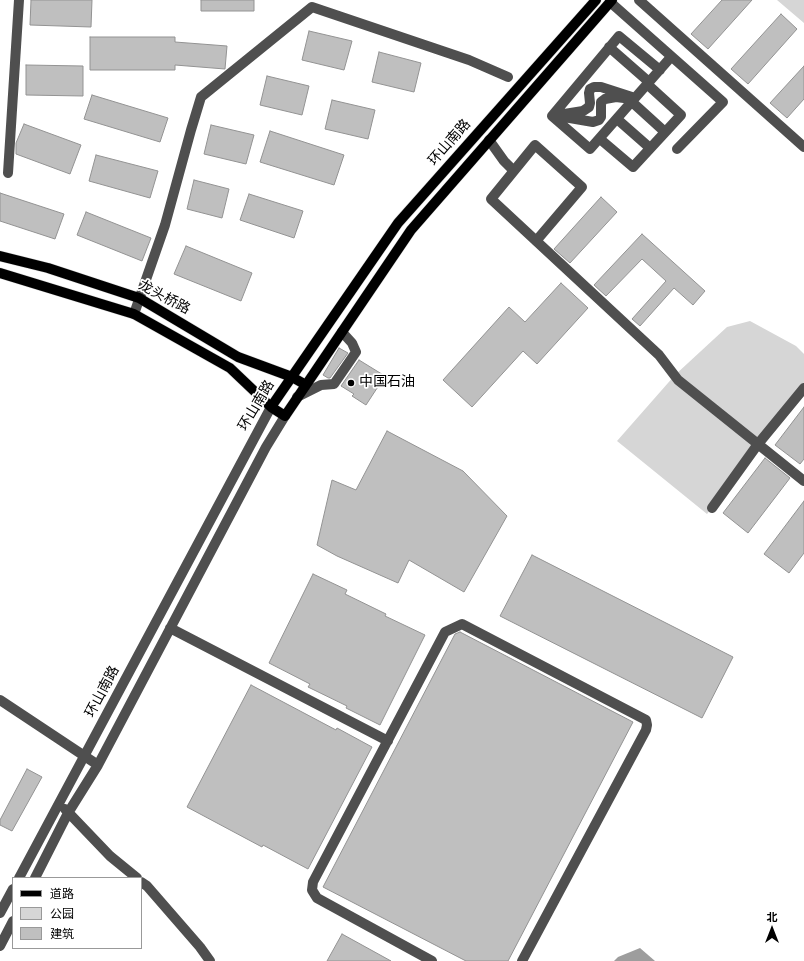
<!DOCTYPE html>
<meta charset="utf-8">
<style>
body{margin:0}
#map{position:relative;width:804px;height:961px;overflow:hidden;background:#fff;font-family:Jost,"Noto Sans SC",sans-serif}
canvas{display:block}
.legend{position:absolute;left:12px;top:877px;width:130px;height:72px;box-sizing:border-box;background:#fff;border:1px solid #999;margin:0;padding:5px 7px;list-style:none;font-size:12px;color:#000}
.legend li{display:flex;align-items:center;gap:8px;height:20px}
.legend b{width:20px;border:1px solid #999}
.north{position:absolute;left:752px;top:909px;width:40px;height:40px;-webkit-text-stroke:3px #fff;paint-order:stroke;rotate:0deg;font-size:11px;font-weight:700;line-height:16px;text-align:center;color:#000}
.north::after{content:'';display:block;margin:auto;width:14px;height:18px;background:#000;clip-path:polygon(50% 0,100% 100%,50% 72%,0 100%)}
</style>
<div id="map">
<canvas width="804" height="961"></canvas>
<ul class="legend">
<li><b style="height:5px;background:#000"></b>道路</li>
<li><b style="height:11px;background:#d6d6d6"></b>公园</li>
<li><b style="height:11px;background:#bfbfbf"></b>建筑</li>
</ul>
<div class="north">北</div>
</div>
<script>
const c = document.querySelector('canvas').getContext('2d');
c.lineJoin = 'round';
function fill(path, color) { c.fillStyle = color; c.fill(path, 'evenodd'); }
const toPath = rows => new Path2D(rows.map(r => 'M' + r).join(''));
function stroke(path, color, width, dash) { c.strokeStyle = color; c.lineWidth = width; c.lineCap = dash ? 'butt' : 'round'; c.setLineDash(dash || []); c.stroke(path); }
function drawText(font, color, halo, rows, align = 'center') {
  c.font = font + ' Jost,"Noto Sans SC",sans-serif'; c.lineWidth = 3.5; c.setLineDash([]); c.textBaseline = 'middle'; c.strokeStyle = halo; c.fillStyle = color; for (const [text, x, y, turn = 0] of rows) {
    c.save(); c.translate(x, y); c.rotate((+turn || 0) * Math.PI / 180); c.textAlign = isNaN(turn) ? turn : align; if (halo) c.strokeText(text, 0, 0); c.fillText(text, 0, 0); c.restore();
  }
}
const green = toPath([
 [777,0,804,0,804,23],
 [750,321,796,346,804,354,804,396,707,514,617,441,675,375,727,327]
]);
const water = toPath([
 [640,948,655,961,614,961,618,957]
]);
const building = toPath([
 [31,0,92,0,91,27,30,25,31,0],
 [201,0,254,0,254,11,201,11,201,0],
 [722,0,752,0,708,49,691,34,722,0],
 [781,14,797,29,748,84,731,69,781,14],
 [309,31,352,41,344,70,302,60,309,31],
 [90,37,175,37,175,42,227,46,225,69,175,65,175,70,90,70,90,37],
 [379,52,421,63,414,92,372,82,379,52],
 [26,65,83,66,83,96,26,95,26,65],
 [804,66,804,99,787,118,770,103,804,66],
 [267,76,309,86,302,115,260,105,267,76],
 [92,95,168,118,160,142,84,119,92,95],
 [332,100,375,110,368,139,325,129,332,100],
 [24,124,81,145,70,174,16,154,16,143,24,124],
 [211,125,254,135,246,164,204,154,211,125],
 [270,131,344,155,334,185,260,162,270,131],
 [96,155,158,171,150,198,89,181,96,155],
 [194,180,229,189,222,218,187,209,194,180],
 [0,193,64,214,55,239,0,221,0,193],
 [249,194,303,211,294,238,240,220,249,194],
 [601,197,617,212,570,263,554,249,601,197],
 [86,212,151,238,142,261,77,235,86,212],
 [642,234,705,291,693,305,674,288,640,326,632,319,666,281,642,259,606,296,594,285,642,234],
 [186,246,252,273,241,301,174,274,186,246],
 [561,283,588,308,537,364,523,351,472,407,443,380,509,307,525,322,561,283],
 [339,348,348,353,330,378,328,378,323,375,339,348],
 [359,360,385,376,366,405,352,396,354,394,341,386,359,360],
 [804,407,804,459,800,464,775,445,804,407],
 [387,431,463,471,507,516,464,592,409,560,398,583,337,556,317,545,332,480,356,490,387,431],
 [765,458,790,478,748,533,723,513,765,458],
 [804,501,804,553,789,573,764,554,804,501],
 [532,555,733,657,702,718,500,616,532,555],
 [313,574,347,590,345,594,386,614,385,616,425,635,380,725,346,708,347,706,308,687,310,684,269,663,313,574],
 [460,632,633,722,508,961,466,961,323,887,455,634,460,632],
 [251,685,336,730,337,728,372,747,308,869,263,845,262,847,187,807,251,685],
 [27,769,42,777,12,831,0,825,0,820,27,769],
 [342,934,391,961,327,961,342,934]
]);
const minor = toPath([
 [639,0,804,147],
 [610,2,723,102,677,149],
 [609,47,649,82],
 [660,70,619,36,552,116,590,149,671,57],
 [632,102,665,132],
 [552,116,583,111,589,107,590,103,589,93,590,89,594,87,601,87,635,98],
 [564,117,593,122,599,120,601,117,601,102,605,99,616,97,624,98],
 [617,119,650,148],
 [600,139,633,167,681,115,647,84],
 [489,140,504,161,514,171],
 [8,173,19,0],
 [536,241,582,187,535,145,491,199,659,355,678,380,804,481],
 [134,314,165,225,191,130,201,97,312,7,469,60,508,77],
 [297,397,321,385,334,384,356,352,352,343,342,332],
 [712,508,758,444,804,388],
 [170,628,388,741],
 [0,700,98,765],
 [65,809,110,856,137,878],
 [19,878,271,407],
 [35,878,68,813,98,765,266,447,285,416],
 [141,882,147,886,200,947,210,961],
 [0,913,13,889],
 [0,946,13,921],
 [432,961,317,898,312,890,313,882,445,632,462,624,646,720,647,725,646,730,522,961]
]);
const major = toPath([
 [0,256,48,268,139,298,238,357,292,377,306,385],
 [0,273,134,314,230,368,271,407,285,416,411,230,612,0],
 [271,407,398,223,596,0]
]);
const markers = [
 [351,383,4,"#000"]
];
const streetNames = [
 ["环山南路",450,143,-49],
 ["龙头桥路",164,298,28],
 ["环山南路",257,406,-59],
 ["环山南路",103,692,-62]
];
const poiNames = [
 ["中国石油",359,383]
];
fill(green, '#d6d6d6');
fill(water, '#9d9d9d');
fill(building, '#bfbfbf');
stroke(building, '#939393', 1);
stroke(major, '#dbdbdb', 11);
stroke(minor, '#4f4f4f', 10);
stroke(major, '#000', 10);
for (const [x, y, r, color] of markers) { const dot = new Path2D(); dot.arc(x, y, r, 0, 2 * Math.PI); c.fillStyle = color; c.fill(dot); stroke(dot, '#fff', 1.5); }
drawText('14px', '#000', '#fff', streetNames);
drawText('14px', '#000', '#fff', poiNames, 'left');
</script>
